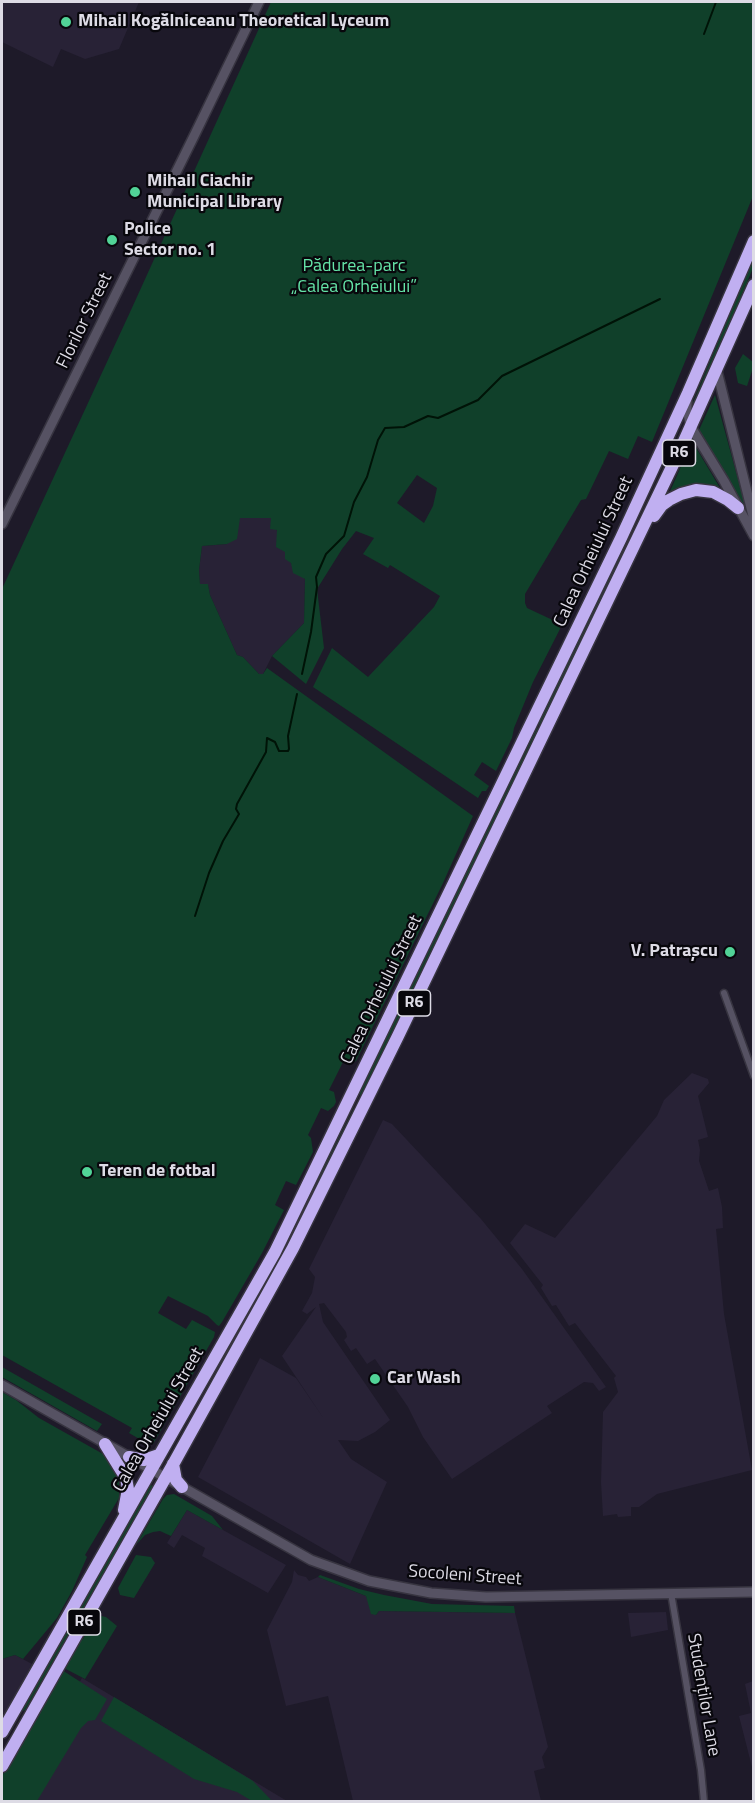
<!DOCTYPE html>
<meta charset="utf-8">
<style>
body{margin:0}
#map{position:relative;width:755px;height:1803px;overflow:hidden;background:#1e1a29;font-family:"Titillium Web",sans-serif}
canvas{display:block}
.frame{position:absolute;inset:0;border:3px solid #dddbe5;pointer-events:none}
</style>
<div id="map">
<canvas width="755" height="1803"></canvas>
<div class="frame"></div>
</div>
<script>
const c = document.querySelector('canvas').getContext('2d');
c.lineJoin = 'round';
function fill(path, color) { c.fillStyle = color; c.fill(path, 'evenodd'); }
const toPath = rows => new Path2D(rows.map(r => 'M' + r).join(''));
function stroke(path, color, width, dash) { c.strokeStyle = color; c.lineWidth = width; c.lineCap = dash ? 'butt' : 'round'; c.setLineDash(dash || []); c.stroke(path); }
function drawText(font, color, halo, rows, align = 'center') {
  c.font = font + ' "Titillium Web",sans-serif'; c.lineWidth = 4.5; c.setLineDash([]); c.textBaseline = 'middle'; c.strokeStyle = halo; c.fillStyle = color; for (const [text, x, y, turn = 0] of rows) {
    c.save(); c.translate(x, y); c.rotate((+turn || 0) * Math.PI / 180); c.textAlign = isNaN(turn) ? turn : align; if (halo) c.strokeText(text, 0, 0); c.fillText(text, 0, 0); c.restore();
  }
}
const built = toPath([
 [2,2,139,2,119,49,85,59,61,49,53,67,2,42],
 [271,517,291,563,305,579,304,623,272,656,263,674,259,674,243,657,237,655,210,595,208,585,200,585,199,570,202,546,227,544,240,518],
 [692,1073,708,1079,709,1083,698,1096,708,1137,698,1140,700,1150,699,1161,709,1191,718,1188,722,1207,723,1228,716,1229,724,1314,752,1470,657,1494,639,1507,631,1507,631,1516,618,1517,617,1514,603,1516,601,1482,603,1412,618,1392,614,1378,616,1376,575,1323,569,1326,556,1305,552,1306,541,1288,543,1285,510,1243,525,1224,555,1238,657,1116,664,1100],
 [383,1120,392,1124,481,1219,522,1269,606,1387,599,1391,593,1383,584,1382,547,1406,552,1413,452,1479,423,1437,408,1407,375,1359,367,1364,356,1348,351,1351,344,1340,347,1337,346,1332,324,1303,319,1304,323,1322,390,1420,375,1432,358,1441,338,1440,351,1459,387,1482,350,1564,198,1477,260,1358,296,1378,324,1419,282,1356,316,1307,307,1314,302,1311,312,1293,315,1277,309,1269],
 [187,1510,286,1565,268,1593,202,1556,205,1548,182,1535,174,1548,167,1543],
 [294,1570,298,1575,306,1577,309,1581,318,1577,366,1596,376,1615,379,1611,515,1613,548,1747,542,1757,545,1768,534,1771,541,1801,353,1801,328,1696,286,1706,267,1630,292,1582],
 [666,1612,668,1630,631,1637,628,1613],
 [15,1655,32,1664,6,1711,2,1715,2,1659],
 [82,1678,287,1801,9,1802],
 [753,1681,754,1682,753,1771,739,1716,751,1713,745,1684]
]);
const green = toPath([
 [271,2,753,2,753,196,652,442,638,436,628,459,609,451,586,499,581,500,525,594,525,603,527,608,559,623,560,629,533,682,514,728,512,738,496,771,482,762,474,775,489,786,486,791,482,791,478,798,313,687,332,648,368,677,434,607,440,596,390,565,388,568,363,554,374,538,356,531,342,549,317,589,324,648,306,684,272,656,304,623,305,579,293,573,291,563,285,559,285,552,276,547,277,530,270,529,271,518,240,518,237,539,227,544,202,546,199,570,200,584,208,584,210,595,237,655,243,657,259,674,263,674,267,668,473,816,443,883,356,1061,350,1064,343,1062,329,1090,334,1092,336,1102,334,1106,328,1111,321,1108,308,1135,311,1138,313,1152,296,1185,286,1181,275,1205,284,1210,262,1253,222,1322,219,1326,217,1325,208,1316,168,1296,158,1313,186,1329,192,1320,215,1332,214,1337,153,1444,148,1444,129,1433,132,1428,2,1355,2,589,131,310],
 [417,475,437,488,433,506,424,523,397,503],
 [753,259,753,268,694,407,692,408,691,407],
 [743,354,753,362,753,368,747,386,738,383,735,368],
 [715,395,751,527,727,477,699,430],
 [692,441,723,493,668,496],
 [624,551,541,725,538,724,622,552],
 [537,728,539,729,361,1096,359,1093],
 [354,1108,355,1110,301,1221,241,1332,239,1331,266,1282],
 [2,1367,102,1424,97,1431,2,1377],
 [2,1392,16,1400,39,1418,103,1454,114,1462,122,1477,119,1479,119,1498,85,1555,87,1557,72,1591,57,1618,23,1659,15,1655,2,1659],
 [152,1485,153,1487,25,1710,23,1711,22,1709,150,1486],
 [174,1494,212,1516,223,1530,187,1510,171,1536,160,1531,153,1532,145,1535,136,1545,163,1499,167,1495],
 [136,1555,151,1557,155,1563,134,1598,120,1595,118,1588],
 [320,1575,359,1589,384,1595,432,1604,514,1606,515,1613,379,1611,376,1615,371,1614,366,1596,318,1577],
 [96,1615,106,1617,117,1626,85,1679,64,1668,78,1643,83,1639],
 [62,1670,107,1699,95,1720,88,1721,81,1728,37,1801,2,1802,2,1776],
 [114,1697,253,1781,272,1801,252,1801,237,1792,194,1779,101,1721]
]);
const stream = toPath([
 [704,34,716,2],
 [302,674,311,632,317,587,316,577,326,554,344,536,354,502,367,477,378,440,385,428,404,427,428,416,438,418,478,400,502,376,660,299],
 [195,916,209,873,223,841,239,814,236,809,237,804,266,752,267,738,275,742,279,751,288,751,289,749,288,736,297,694]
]);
const street = toPath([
 [724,993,754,1076],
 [671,1593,701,1770,704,1802]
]);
const secondary = toPath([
 [717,371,754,520],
 [687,398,687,410,691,427,724,481,754,536],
 [2,524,194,136,259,2],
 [2,1385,311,1560,369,1581,431,1593,486,1597,754,1592]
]);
const highway = toPath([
 [654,516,662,505,669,500,681,494,696,490,713,492,728,500,738,508],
 [105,1444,126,1478,128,1489,124,1510],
 [129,1457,144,1460,159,1455],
 [173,1464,176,1480,182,1487],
 [2,1732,275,1252,621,538,688,393,754,241],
 [2,1766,175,1461,293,1248,398,1036,681,448,754,285]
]);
const markers = [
 [66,22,6,"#51d397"],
 [135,192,6,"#51d397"],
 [112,240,6,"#51d397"],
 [730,952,6,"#51d397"],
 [87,1172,6,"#51d397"],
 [375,1379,6,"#51d397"]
];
const shields = [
 [679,453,33],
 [414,1003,33],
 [84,1622,33]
];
const shieldNames = [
 ["R6",679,453],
 ["R6",414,1003],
 ["R6",84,1622]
];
const poiNames = [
 ["Mihail Kogălniceanu Theoretical Lyceum",78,22],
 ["Mihail Ciachir",147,182],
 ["Municipal Library",147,203],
 ["Police",124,230],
 ["Sector no. 1",124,251],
 ["V. Patrașcu",718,952,"right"],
 ["Teren de fotbal",99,1172],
 ["Car Wash",387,1379]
];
const parkNames = [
 ["Pădurea-parc",354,267],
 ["„Calea Orheiului”",354,288]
];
const streetNames = [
 ["Florilor Street",85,321,-64],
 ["Calea Orheiului Street",594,552,-65],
 ["Calea Orheiului Street",382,990,-64],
 ["Calea Orheiului Street",159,1420,-60],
 ["Socoleni Street",465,1576,4],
 ["Studenților Lane",703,1695,80]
];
fill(built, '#282236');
fill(green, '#10402a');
stroke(stream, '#001307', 2);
stroke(street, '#373440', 9);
stroke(secondary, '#373440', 12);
stroke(highway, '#373440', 15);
stroke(street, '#565263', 6);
stroke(secondary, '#565263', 9);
stroke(highway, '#c0aff1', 12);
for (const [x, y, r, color] of markers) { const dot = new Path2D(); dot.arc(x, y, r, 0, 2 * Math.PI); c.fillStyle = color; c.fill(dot); stroke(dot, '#08070c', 2); }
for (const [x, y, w] of shields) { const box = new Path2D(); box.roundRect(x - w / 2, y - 13, w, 26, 4.5); c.fillStyle = '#08070c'; c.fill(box); stroke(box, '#dddbe5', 1.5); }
drawText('bold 16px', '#dddbe5', null, shieldNames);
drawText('bold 18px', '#dddbe5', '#08070c', poiNames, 'left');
drawText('18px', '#65e5a8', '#08070c', parkNames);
drawText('18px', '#dddbe5', '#08070c', streetNames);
</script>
